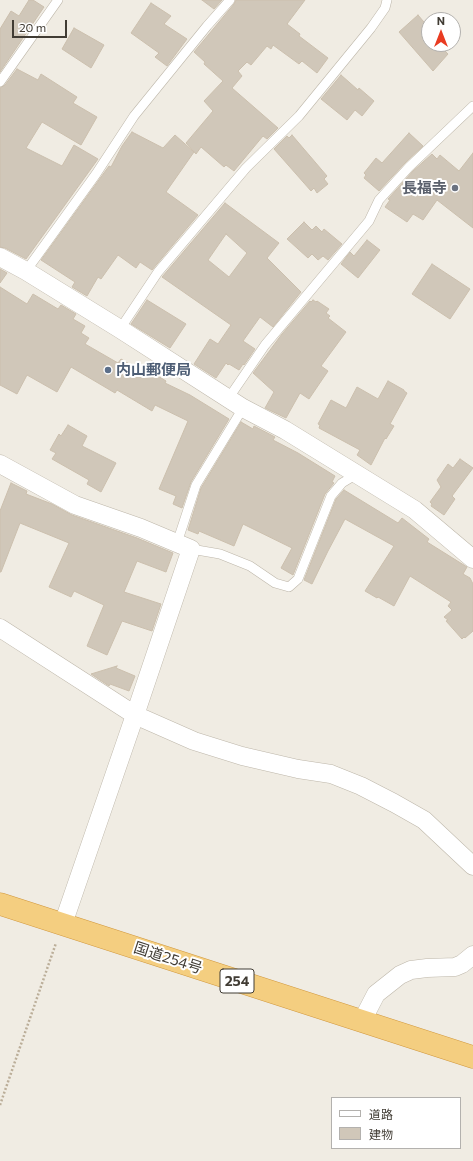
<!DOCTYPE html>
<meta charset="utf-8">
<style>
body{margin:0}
#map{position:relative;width:473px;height:1161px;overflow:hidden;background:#f0ece3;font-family:Commissioner,"Noto Sans JP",sans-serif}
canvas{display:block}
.legend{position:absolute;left:331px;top:1097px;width:130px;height:52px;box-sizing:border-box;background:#fff;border:1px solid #b3b1ae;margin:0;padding:5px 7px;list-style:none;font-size:12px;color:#413c34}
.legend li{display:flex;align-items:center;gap:8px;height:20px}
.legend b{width:20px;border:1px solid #b3b1ae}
.north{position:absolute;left:421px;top:12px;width:40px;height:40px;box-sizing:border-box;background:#fff;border:1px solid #b3b1ae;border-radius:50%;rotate:0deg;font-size:11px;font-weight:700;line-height:16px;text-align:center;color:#413c34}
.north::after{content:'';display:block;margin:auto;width:14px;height:18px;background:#e93b21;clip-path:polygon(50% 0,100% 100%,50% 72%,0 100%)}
.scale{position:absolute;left:12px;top:20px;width:55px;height:18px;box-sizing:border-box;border:2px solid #413c34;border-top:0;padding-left:5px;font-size:12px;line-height:14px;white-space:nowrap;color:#413c34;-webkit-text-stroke:3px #fff;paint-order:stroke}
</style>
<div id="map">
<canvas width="473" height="1161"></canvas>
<ul class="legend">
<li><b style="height:5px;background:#fff"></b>道路</li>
<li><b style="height:11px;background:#d0c7b9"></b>建物</li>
</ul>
<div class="north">N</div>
<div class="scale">20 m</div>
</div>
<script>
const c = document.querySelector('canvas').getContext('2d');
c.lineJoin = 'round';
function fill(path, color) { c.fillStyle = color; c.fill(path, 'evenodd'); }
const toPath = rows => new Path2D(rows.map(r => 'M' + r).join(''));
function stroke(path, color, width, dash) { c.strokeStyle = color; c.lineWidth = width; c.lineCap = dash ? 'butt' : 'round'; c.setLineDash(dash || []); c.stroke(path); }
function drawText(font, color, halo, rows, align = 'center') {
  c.font = font + ' Commissioner,"Noto Sans JP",sans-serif'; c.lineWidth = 4; c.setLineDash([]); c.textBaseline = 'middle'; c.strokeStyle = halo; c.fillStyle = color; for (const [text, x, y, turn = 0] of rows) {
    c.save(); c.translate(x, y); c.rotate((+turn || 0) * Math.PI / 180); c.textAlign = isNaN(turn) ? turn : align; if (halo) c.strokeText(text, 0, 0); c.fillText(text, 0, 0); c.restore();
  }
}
const building = toPath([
 [29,0,33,0,44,7,0,72,0,29,11,11,19,16,29,0],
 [202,0,222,0,214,9,202,0],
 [236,0,305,0,287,24,300,34,299,36,328,58,317,73,302,61,299,64,273,45,271,49,267,46,251,65,247,62,238,71,242,76,232,88,278,128,267,139,263,136,234,171,226,165,224,167,201,147,196,154,186,143,213,111,204,101,223,81,204,64,205,62,194,52,234,4,236,0],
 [151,3,171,16,164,24,187,39,167,66,155,57,159,53,131,33,151,3],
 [418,15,429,28,429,44,438,44,448,54,433,71,399,32,418,15],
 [74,28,104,45,91,68,62,49,74,28],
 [17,69,38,80,41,74,77,97,73,103,97,117,81,145,42,122,26,148,62,166,74,145,98,159,26,259,5,248,0,247,0,88,5,85,17,69],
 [341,75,358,90,359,88,374,101,362,116,355,110,347,120,321,99,341,75],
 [132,132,163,148,175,135,194,152,166,192,198,215,152,270,140,262,136,268,118,255,101,279,98,277,87,296,72,287,75,282,41,260,109,166,111,167,122,146,132,132],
 [409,133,423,146,405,163,379,191,364,178,366,175,364,173,376,158,382,163,409,133],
 [292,135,327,176,324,179,328,184,317,193,314,188,311,191,274,149,287,136,289,138,292,135],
 [473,153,473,228,437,200,423,220,413,214,407,222,385,207,390,200,388,199,413,171,432,154,437,159,440,155,459,171,473,153],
 [225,203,279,243,267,258,301,292,273,327,260,317,243,341,255,349,244,365,243,364,239,370,229,364,228,365,226,363,216,378,194,364,210,339,218,344,231,325,162,277,225,203],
 [226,234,247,253,229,277,208,260,226,234],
 [304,222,312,230,316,226,322,232,324,229,342,244,328,260,323,256,318,260,312,254,308,258,287,239,304,222],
 [367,240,380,250,358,278,341,264,350,252,354,256,367,240],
 [432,264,470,289,450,319,412,294,432,264],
 [0,269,7,273,0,283,0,269],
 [0,287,27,304,33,294,58,309,61,305,76,314,73,319,85,326,81,333,89,338,85,344,118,363,121,359,134,367,137,363,166,381,165,383,190,395,229,419,191,482,182,508,173,504,176,496,159,489,188,421,155,405,152,411,117,390,115,393,71,367,57,392,27,375,17,394,0,385,0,287],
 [147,300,186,324,170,348,131,324,147,300],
 [313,300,316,302,317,301,329,309,326,313,330,316,328,318,346,332,321,366,328,371,309,399,300,393,286,418,265,408,274,392,253,373,282,334,310,301,311,302,313,300],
 [388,381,404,390,404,391,407,393,390,424,394,426,386,439,385,438,371,465,357,455,360,450,319,428,320,425,318,424,331,400,346,408,357,387,378,399,388,381],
 [241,422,253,429,254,426,275,437,273,440,298,453,335,476,332,482,334,483,325,494,293,575,281,568,292,548,243,524,234,546,199,531,198,534,188,530,201,488,241,422],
 [68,425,87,436,82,446,116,463,101,492,87,484,89,480,52,459,56,453,50,450,59,434,61,436,68,425],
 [460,459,473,468,452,496,455,499,444,515,431,506,432,504,430,502,441,487,437,480,448,464,453,468,460,459],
 [11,483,27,491,26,494,52,504,72,515,137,538,173,553,166,572,137,561,124,592,161,604,152,631,122,621,107,655,87,646,104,605,74,591,71,597,49,587,69,543,20,523,1,572,0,572,0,511,11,483],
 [344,490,398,523,402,518,429,539,427,542,467,567,463,574,470,578,473,584,473,631,465,638,464,637,462,639,446,621,448,620,444,617,452,610,448,606,451,602,410,576,394,606,378,597,377,598,365,591,394,546,345,519,328,551,312,584,304,580,336,499,344,490],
 [117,666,116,668,135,676,129,691,110,684,109,686,91,674,117,666]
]);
const path = toPath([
 [0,1105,56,943]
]);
const service = toPath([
 [0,82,58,0],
 [26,271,96,174,134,116,207,26,230,0],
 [120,329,158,272,246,168,299,116,371,28,385,8,387,0],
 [228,399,265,345,369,221,379,200,409,167,473,106],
 [177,543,196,485,243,408],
 [191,549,220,554,250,566,275,583,289,587,298,579,331,496,342,483,357,474]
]);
const minor = toPath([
 [0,257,26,271,120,329,243,408,285,430,415,510,473,559],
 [0,464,75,505,141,528,191,549,135,715,63,924],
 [0,628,135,715,194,741,242,756,298,769,331,774,361,786,394,803,424,820,473,866],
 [362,1021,376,994,400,975,411,970,427,968,455,967,462,964,473,955]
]);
const trunk = toPath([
 [0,904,473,1057]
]);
const markers = [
 [455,188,4,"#6b7280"],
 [108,370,4,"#5c6f8a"]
];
const shields = [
 [237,981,34]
];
const shieldNames = [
 ["254",237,981]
];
const worshipNames = [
 ["長福寺",447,188]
];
const serviceNames = [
 ["内山郵便局",116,370]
];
const streetNames = [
 ["国道254号",168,958,18]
];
fill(building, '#d0c7b9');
stroke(building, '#cbbfad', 1);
stroke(service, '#bdb6a9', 10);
stroke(minor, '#bdb6a9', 19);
stroke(trunk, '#d0973d', 23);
stroke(path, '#bbae99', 2.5, [2, 2]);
stroke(service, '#fff', 9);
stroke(minor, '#fff', 18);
stroke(trunk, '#f4ce80', 22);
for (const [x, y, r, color] of markers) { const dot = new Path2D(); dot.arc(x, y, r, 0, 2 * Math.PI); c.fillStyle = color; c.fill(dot); stroke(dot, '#fff', 1.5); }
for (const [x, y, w] of shields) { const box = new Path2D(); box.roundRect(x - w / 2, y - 12, w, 24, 3); c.fillStyle = '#fff'; c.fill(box); stroke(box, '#413c34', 1); }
drawText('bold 14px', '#413c34', null, shieldNames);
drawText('bold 15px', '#5b616d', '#fff', worshipNames, 'right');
drawText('bold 15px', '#4e5e75', '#fff', serviceNames, 'left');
drawText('15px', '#413c34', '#fff', streetNames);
</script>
